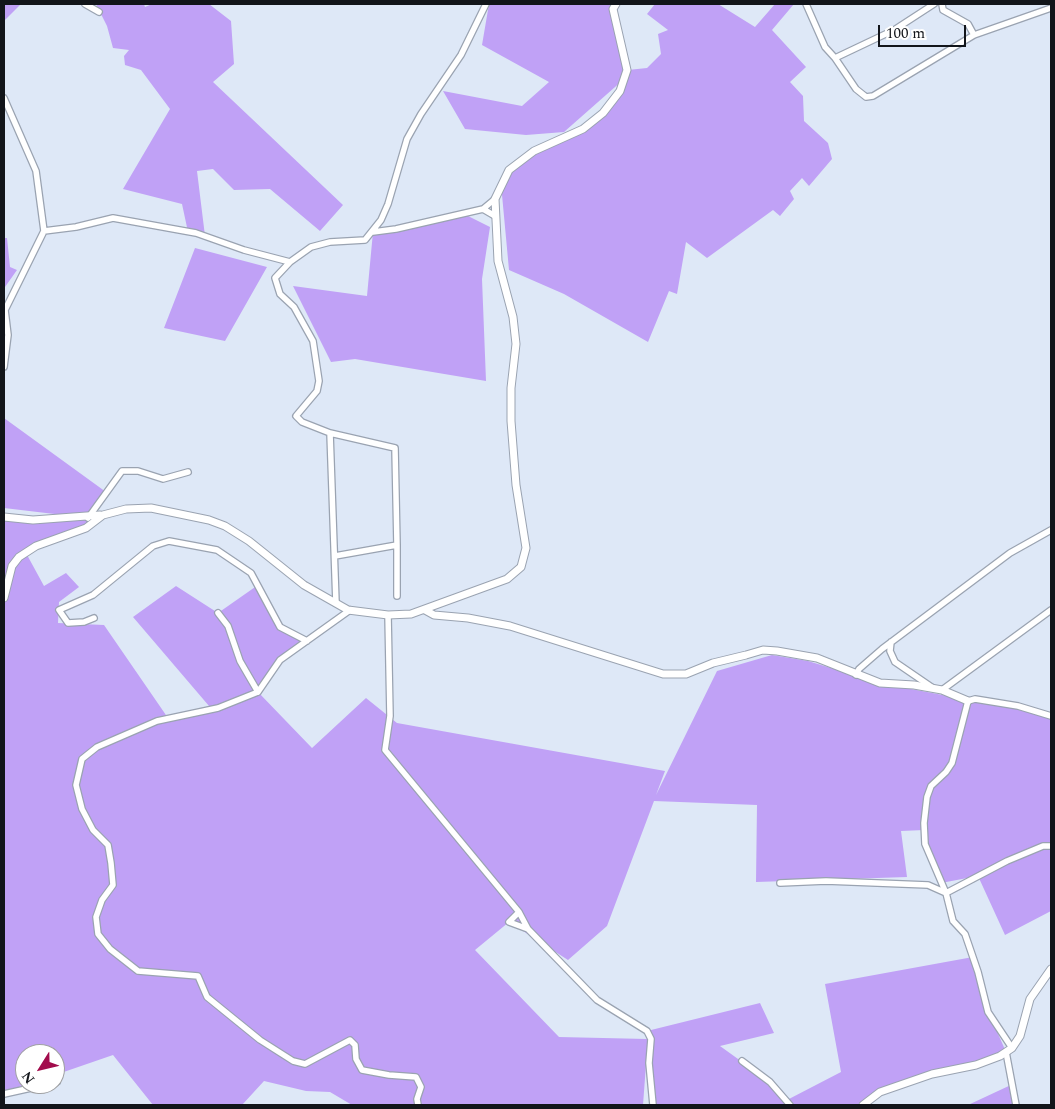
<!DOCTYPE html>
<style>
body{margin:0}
#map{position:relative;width:1055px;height:1109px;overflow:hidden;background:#dee8f7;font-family:Spectral,serif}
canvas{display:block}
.frame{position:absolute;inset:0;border:5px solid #12151a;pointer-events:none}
.north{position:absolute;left:15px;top:1044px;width:50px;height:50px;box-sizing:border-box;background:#fff;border:1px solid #a0a1a3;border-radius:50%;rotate:234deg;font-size:14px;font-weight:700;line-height:20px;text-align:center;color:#12151a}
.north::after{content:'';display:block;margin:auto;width:18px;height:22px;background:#a20c4c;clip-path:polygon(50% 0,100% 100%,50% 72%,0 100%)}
.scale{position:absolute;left:878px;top:25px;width:88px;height:22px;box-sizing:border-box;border:2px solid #12151a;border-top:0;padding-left:6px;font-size:15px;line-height:18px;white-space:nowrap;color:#12151a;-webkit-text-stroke:4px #fff;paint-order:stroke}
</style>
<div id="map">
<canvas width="1055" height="1109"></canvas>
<div class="frame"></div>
<div class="north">N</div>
<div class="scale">100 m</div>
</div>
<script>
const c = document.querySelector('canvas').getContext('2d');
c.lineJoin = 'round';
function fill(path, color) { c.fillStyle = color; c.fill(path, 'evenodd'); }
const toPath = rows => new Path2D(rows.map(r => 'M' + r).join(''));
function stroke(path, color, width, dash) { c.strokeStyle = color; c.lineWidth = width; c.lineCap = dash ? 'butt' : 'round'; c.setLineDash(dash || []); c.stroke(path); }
const forest = toPath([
 [4,4,20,5,4,21],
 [96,4,144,4,145,7,152,4,209,4,231,21,234,64,213,82,343,205,320,231,270,189,234,190,213,169,197,171,205,236,188,232,182,204,123,189,170,109,141,70,125,65,124,56,129,50,113,48,107,26],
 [489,4,616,4,613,9,628,70,647,68,661,54,658,34,668,30,647,14,655,4,718,4,755,27,775,4,794,4,772,30,806,67,790,82,803,96,804,121,828,143,832,159,809,186,802,178,790,191,794,199,780,216,773,210,707,258,686,242,677,294,669,291,648,342,564,294,509,270,501,184,520,161,583,129,603,113,623,80,564,132,526,135,465,129,443,91,522,106,549,82,482,45],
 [464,214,490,227,482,279,486,381,355,359,331,362,293,286,367,296,373,232],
 [4,238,7,238,10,267,17,270,5,287],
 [195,248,267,267,225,341,164,328],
 [4,418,106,492,88,518,4,508],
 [4,517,95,520,26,553,44,586,66,573,79,587,59,602,58,623,104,625,168,718,209,706,133,617,176,586,218,613,258,585,280,626,307,641,280,660,258,692,312,748,366,698,397,723,665,771,656,795,717,671,772,655,808,661,880,683,1026,711,1051,719,1051,911,1005,935,978,876,941,883,924,830,901,831,907,877,756,882,757,805,654,801,607,926,568,960,509,922,475,950,559,1037,647,1039,647,1031,760,1003,774,1033,720,1046,770,1082,789,1105,652,1105,647,1051,643,1105,352,1105,330,1092,306,1091,264,1081,242,1105,153,1105,113,1055,55,1075,55,1054,25,1054,25,1084,28,1084,4,1092],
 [973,957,983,999,1006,1052,924,1077,867,1101,864,1105,791,1105,787,1100,841,1072,825,984],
 [1013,1084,1018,1105,968,1105]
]);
const minor = toPath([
 [85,4,99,12],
 [806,4,825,47,835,58,894,30,934,4],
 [942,4,943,10,968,24,974,35],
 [835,58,856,89,866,97,873,96,974,35,1051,8],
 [4,98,36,171,44,231],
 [483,209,495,199],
 [373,232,396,229,483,209,495,216],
 [290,262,275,278,280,294,294,307,313,341,319,381,317,391,296,416,302,422,330,433],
 [4,367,8,335,5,310,44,231,76,227,113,218,196,233,244,250,290,262,311,247,330,242,365,240,381,220,388,204,407,139,421,114,461,55,486,4],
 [88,518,122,471,138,471,163,479,188,472],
 [397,545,397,596],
 [335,556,397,545,395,448,330,433,336,603],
 [350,610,280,660,258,692,218,708,157,721,97,747,82,759,76,785,82,809,93,830,108,845,111,863,113,885,102,900,96,917,98,934,110,949,138,971,198,976,207,997,260,1040,293,1061,305,1064,350,1040,355,1045,356,1059,362,1070,389,1075,416,1077,421,1087,417,1099,418,1105],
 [218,613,228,626,240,661,258,692],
 [388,615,390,716,385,750,519,912],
 [94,618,84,622,68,623,59,610,93,595,153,546,169,541,217,550,251,573,280,627,307,641],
 [891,642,890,651,895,662,933,688],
 [856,675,859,669,882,649,1010,553,1051,530],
 [942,690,1051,610],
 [780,883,826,881,928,885,946,893,1007,861,1043,846,1051,846],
 [528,929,519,912,509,922,528,929,597,1000,647,1031,651,1039,649,1063,653,1105],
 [1012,1048,988,1012,978,972,965,934,953,921,946,893,925,844,924,823,927,797,931,786,946,772,952,763,968,701,975,699,1018,706,1051,716],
 [1006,1052,1016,1105],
 [742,1061,770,1082,790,1105],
 [55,1083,57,1082],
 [4,1094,49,1084]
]);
const tertiary = toPath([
 [4,517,33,520,100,515],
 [4,598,12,566,19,557,36,546,86,528,103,515,126,509,151,508,209,520,225,526,249,541,304,585,348,610,388,615,411,614,507,579,521,567,526,548,516,485,511,421,511,388,516,344,513,317,498,261,495,199,509,170,534,151,583,129,603,113,620,91,627,70,613,9,616,4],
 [425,610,434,615,468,618,510,626,663,674,686,674,713,663,746,655,763,650,777,651,817,658,880,683,914,685,942,690,968,701],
 [863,1105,880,1092,932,1074,976,1065,1000,1056,1012,1048,1020,1036,1030,999,1051,969]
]);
fill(forest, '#c0a1f6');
stroke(minor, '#9aa3b1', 8);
stroke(tertiary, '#9aa3b1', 9);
stroke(minor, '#fff', 5.5);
stroke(tertiary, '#fff', 7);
</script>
